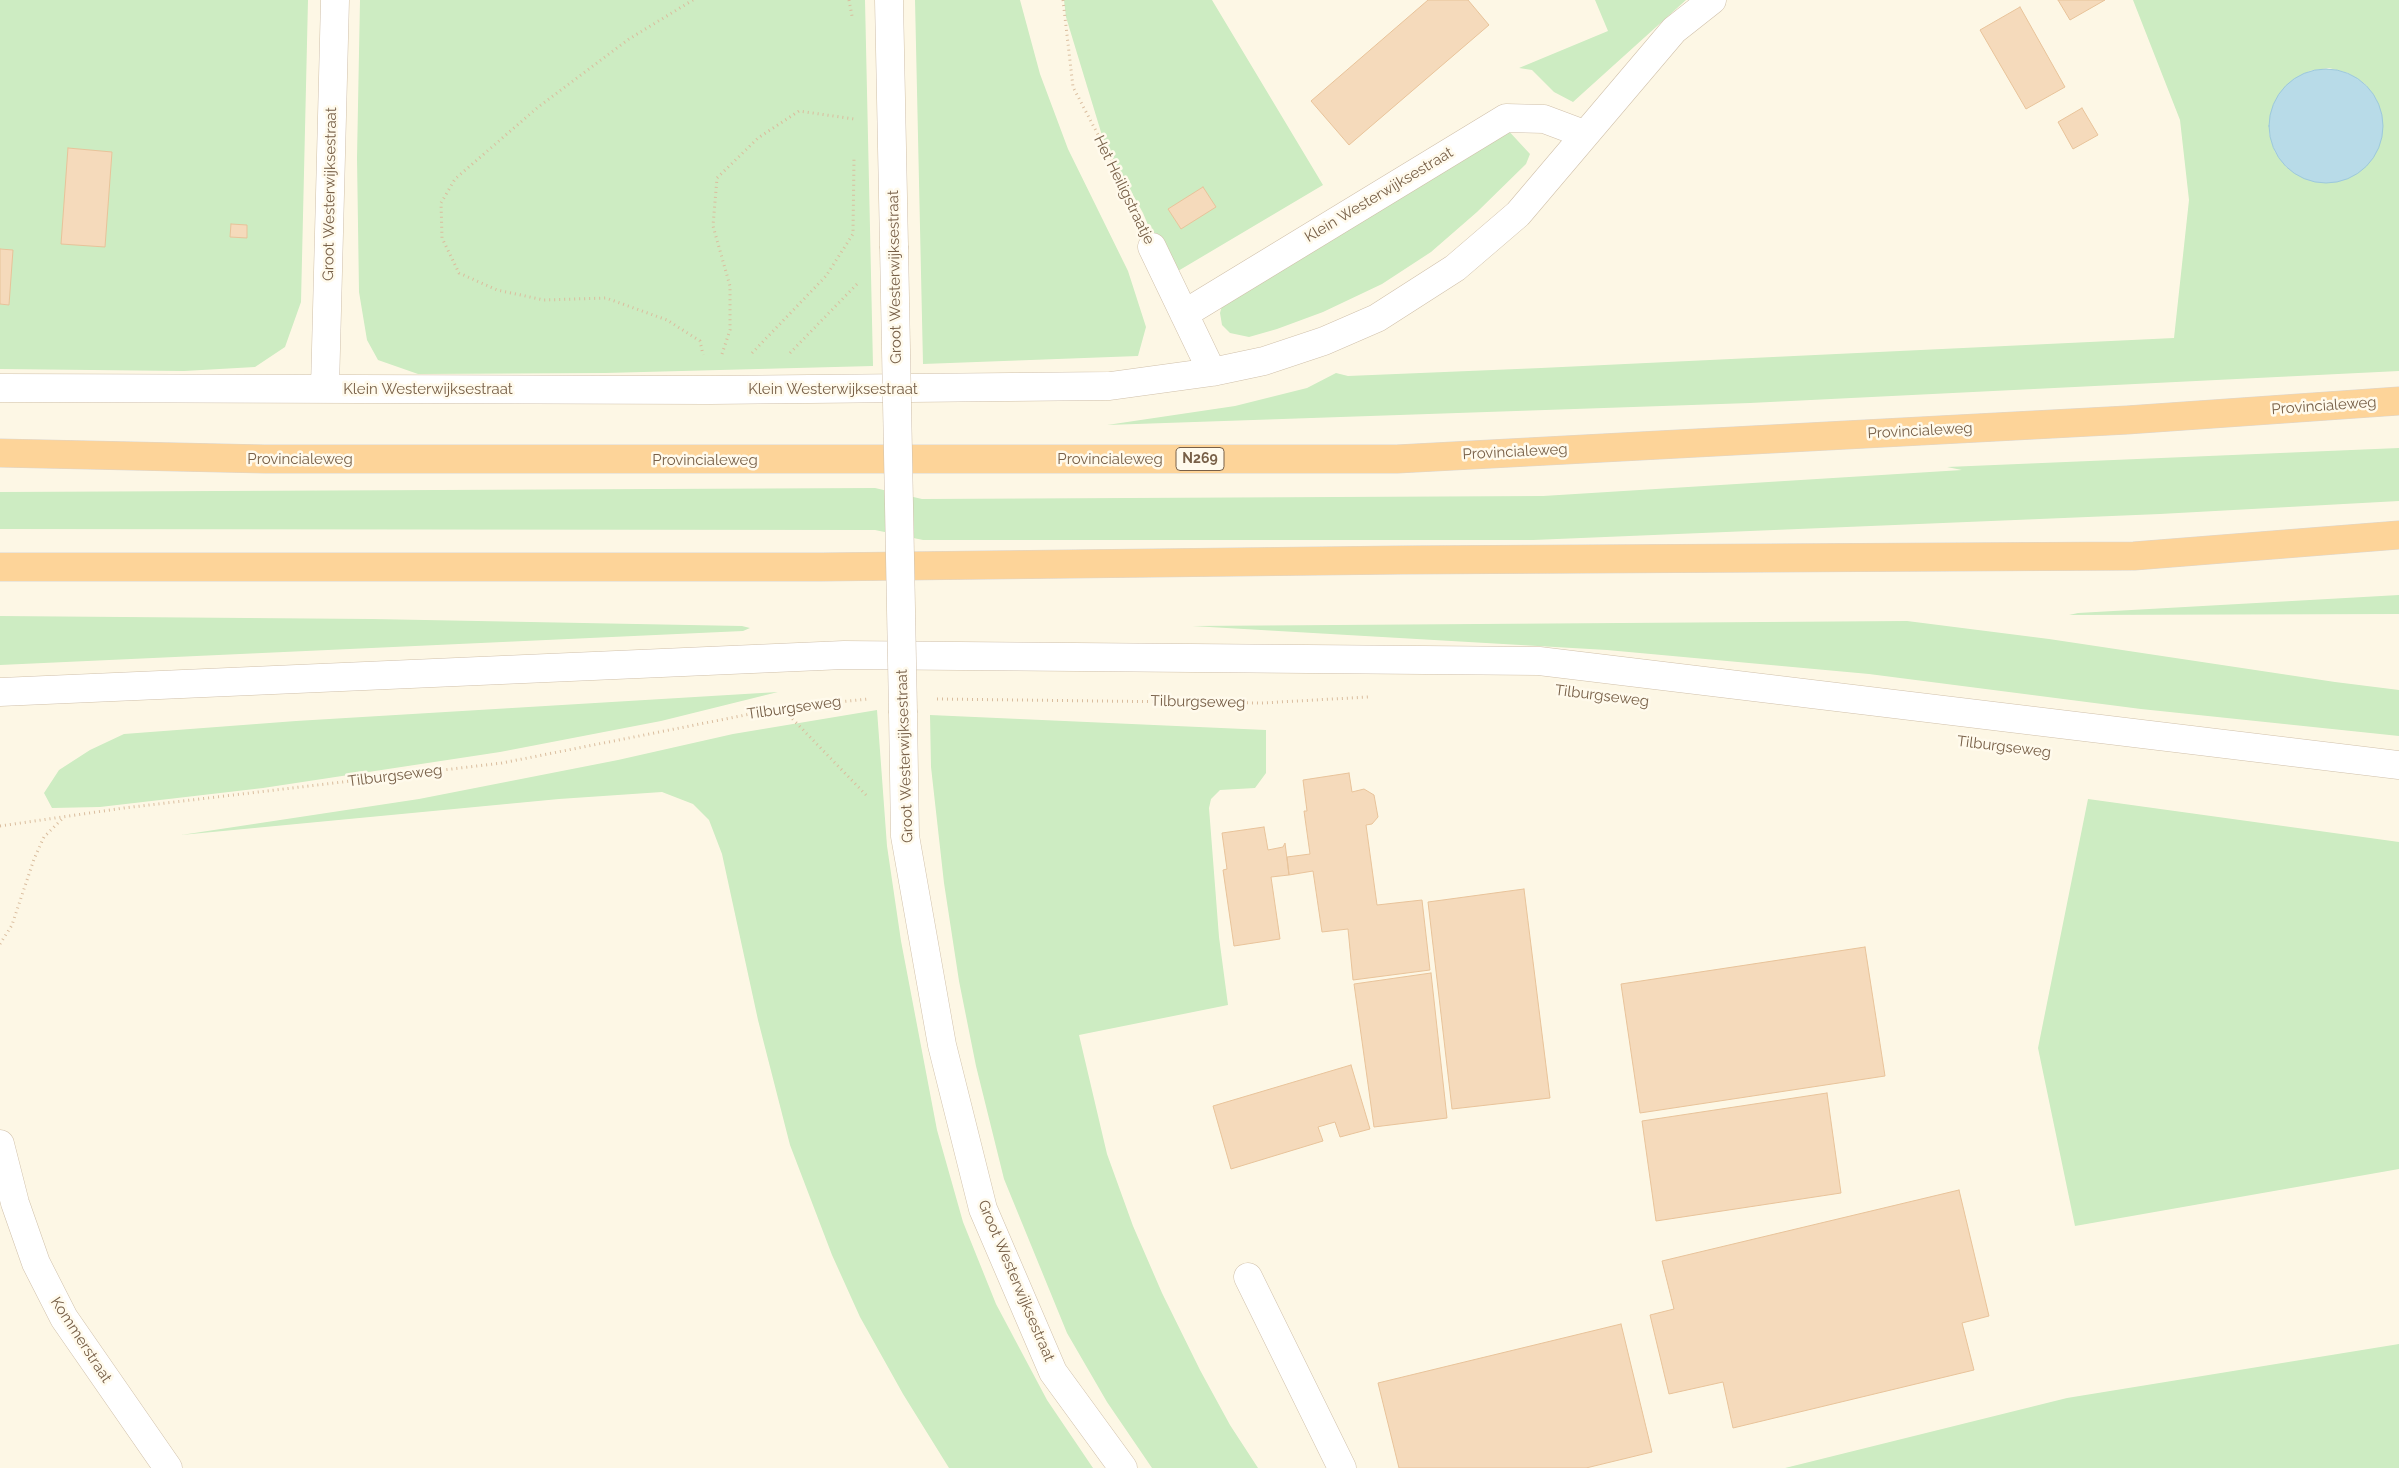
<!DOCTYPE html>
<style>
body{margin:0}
canvas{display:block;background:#fdf7e5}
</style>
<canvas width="2399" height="1468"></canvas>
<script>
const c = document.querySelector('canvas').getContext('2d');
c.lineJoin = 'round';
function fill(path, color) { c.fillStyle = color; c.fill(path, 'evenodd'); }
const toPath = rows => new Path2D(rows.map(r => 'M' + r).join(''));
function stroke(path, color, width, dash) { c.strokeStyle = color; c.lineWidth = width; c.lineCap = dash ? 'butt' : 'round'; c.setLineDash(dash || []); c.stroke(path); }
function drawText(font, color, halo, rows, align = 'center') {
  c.font = font + ' Raleway,sans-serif'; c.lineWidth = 5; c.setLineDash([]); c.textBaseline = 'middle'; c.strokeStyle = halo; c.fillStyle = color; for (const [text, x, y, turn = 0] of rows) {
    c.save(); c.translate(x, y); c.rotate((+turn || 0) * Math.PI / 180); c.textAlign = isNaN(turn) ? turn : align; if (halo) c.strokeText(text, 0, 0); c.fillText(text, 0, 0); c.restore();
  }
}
const green = toPath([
 [0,0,308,0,301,302,285,347,255,367,184,371,0,369],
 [360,0,865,0,873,366,605,373,418,374,378,360,367,340,359,292,357,158],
 [915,0,1020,0,1040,74,1068,149,1128,271,1146,327,1138,356,923,364],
 [1064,0,1212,0,1323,185,1178,271,1166,268,1143,213,1104,142,1066,17],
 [1595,0,1686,0,1573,102,1554,92,1532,70,1519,68,1608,31],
 [2133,0,2399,0,2399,371,1750,403,1107,425,1235,406,1307,388,1336,373,1348,376,1541,368,2174,338,2189,200,2180,120],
 [2329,68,2348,73,2365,84,2377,100,2287,168,2275,152,2269,133,2309,71],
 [1505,127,1530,154,1526,164,1477,212,1431,252,1382,284,1323,312,1277,329,1249,337,1230,333,1222,325,1220,313,1227,287],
 [2399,448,2399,501,2160,514,1533,540,923,540,875,530,0,529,0,492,875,488,922,499,1543,496,1962,470,1947,467],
 [2399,595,2399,614,2069,615,2078,613],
 [0,616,372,619,742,626,750,628,743,631,0,665],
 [1907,621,2049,639,2335,682,2399,690,2399,736,2141,709,1869,674,1607,650,1192,626],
 [778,692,661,721,500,752,263,788,100,807,52,808,44,793,59,770,90,750,124,734,296,721],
 [877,710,887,846,901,941,937,1130,963,1222,996,1304,1047,1400,1093,1468,949,1468,903,1394,860,1317,832,1255,790,1145,758,1020,722,854,709,820,693,804,662,792,559,799,181,835,419,799,618,760,733,734],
 [930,715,1266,730,1266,773,1255,788,1220,790,1211,799,1209,808,1219,937,1228,1005,1079,1035,1107,1154,1133,1226,1162,1293,1200,1370,1230,1425,1258,1468,1152,1468,1107,1402,1067,1333,1004,1179,976,1066,959,981,944,883,931,767],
 [2088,799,2399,842,2399,1169,2075,1226,2038,1048],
 [2399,1344,2399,1468,1785,1468,2067,1398]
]);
const water = toPath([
 '2269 126a57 57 0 1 1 114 0a57 57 0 1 1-114 0Z'
]);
const building = toPath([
 [1428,0,1468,0,1489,25,1349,145,1311,101,1428,0],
 [2058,0,2105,0,2070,20,2058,0],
 [2020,7,2065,87,2026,109,1980,30,2020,7],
 [2082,108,2098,135,2073,149,2058,122,2082,108],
 [68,148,112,152,105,247,61,244,68,148],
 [1203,187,1216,207,1181,229,1168,209,1203,187],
 [231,224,247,225,247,238,230,237,231,224],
 [0,249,13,250,9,305,0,304,0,249],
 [1349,773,1352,792,1364,789,1374,795,1378,817,1372,824,1366,825,1377,905,1422,900,1430,970,1353,980,1348,929,1322,932,1313,871,1289,875,1287,857,1310,854,1304,811,1307,811,1303,780,1349,773],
 [1264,827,1268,850,1283,847,1285,843,1289,875,1271,877,1280,939,1234,946,1223,870,1227,869,1222,833,1264,827],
 [1524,889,1550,1098,1452,1109,1428,902,1524,889],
 [1865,947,1885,1076,1640,1113,1621,984,1865,947],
 [1431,973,1447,1118,1374,1127,1354,984,1431,973],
 [1351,1065,1370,1129,1340,1137,1335,1122,1318,1127,1323,1141,1231,1169,1213,1106,1351,1065],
 [1827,1093,1841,1193,1656,1221,1642,1121,1827,1093],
 [1959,1190,1989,1316,1962,1323,1974,1370,1733,1428,1723,1382,1669,1394,1650,1315,1674,1309,1662,1261,1959,1190],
 [1621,1324,1652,1452,1586,1468,1399,1468,1378,1383,1621,1324]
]);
const path = toPath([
 [693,0,629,39,537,108,455,179,441,203,442,238,459,273,497,290,544,300,606,298,667,320,700,341,703,355],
 [849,0,852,16],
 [1063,0,1073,87,1117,171,1138,216],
 [752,353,826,276,853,234,854,157],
 [790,353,859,282],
 [722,354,730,330,730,286,713,226,717,178,758,138,799,111,854,119],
 [937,699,1262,703,1368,697],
 [782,708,868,797],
 [0,826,124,808,502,763,781,708,868,699],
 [0,944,12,925,34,859,44,837,62,819]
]);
const minor = toPath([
 [889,0,894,246],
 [1152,247,1212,372],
 [1184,314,1506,118,1544,119,1584,134],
 [0,388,710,390,1110,386,1212,372,1264,361,1324,341,1377,318,1455,268,1518,214,1674,30,1712,0],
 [325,388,335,0],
 [903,713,905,836,942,1045,983,1209,1053,1372,1123,1468],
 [0,1144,15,1203,36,1263,64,1318,168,1468],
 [1248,1277,1342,1468]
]);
const tertiary = toPath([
 [0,692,844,655,1539,661,2399,765]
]);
const trunk = toPath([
 [0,453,265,459,1397,459,2127,420,2399,401],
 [0,567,822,567,1401,560,2134,556,2399,535]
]);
const minorBridge = toPath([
 [894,246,903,713]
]);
const shields = [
 [1200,459,48]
];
const shieldNames = [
 ["N269",1200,459]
];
const streetNames = [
 ["Het Heiligstraatje",1124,190,64],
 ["Groot Westerwijksestraat",330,194,-89],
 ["Klein Westerwijksestraat",1379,195,-31],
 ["Groot Westerwijksestraat",895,277,-91],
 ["Klein Westerwijksestraat",428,389],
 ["Klein Westerwijksestraat",833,389],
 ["Provincialeweg",2324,406,-4],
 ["Provincialeweg",1920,431,-3],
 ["Provincialeweg",1515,452,-3],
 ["Provincialeweg",300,459],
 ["Provincialeweg",1110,459],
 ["Provincialeweg",705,460],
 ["Tilburgseweg",1602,696,7],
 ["Tilburgseweg",1198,702,1],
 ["Tilburgseweg",794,708,-8],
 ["Tilburgseweg",2004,747,7],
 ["Groot Westerwijksestraat",905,756,-92],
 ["Tilburgseweg",395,776,-7],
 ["Groot Westerwijksestraat",1016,1281,67],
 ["Kommerstraat",81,1340,57]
];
fill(green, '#cdecc2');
fill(water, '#b8dbe8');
stroke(water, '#9dc9db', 1);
fill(building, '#f5dabb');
stroke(building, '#e8c39a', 1);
stroke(minor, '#d0c0aa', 29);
stroke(tertiary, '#d0c0aa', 29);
stroke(trunk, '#dcd6cf', 29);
stroke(path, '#dabd9e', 3, [1, 4]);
stroke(minor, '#fff', 28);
stroke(tertiary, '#fff', 28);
stroke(trunk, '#fdd499', 28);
stroke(minorBridge, '#d0c0aa', 29, []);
stroke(minorBridge, '#fff', 28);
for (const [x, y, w] of shields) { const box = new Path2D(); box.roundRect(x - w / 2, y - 11.5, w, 23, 4); c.fillStyle = '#fffaec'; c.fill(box); stroke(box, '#786048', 1); }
drawText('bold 14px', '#786048', null, shieldNames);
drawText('15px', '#786048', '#fffaec', streetNames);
</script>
